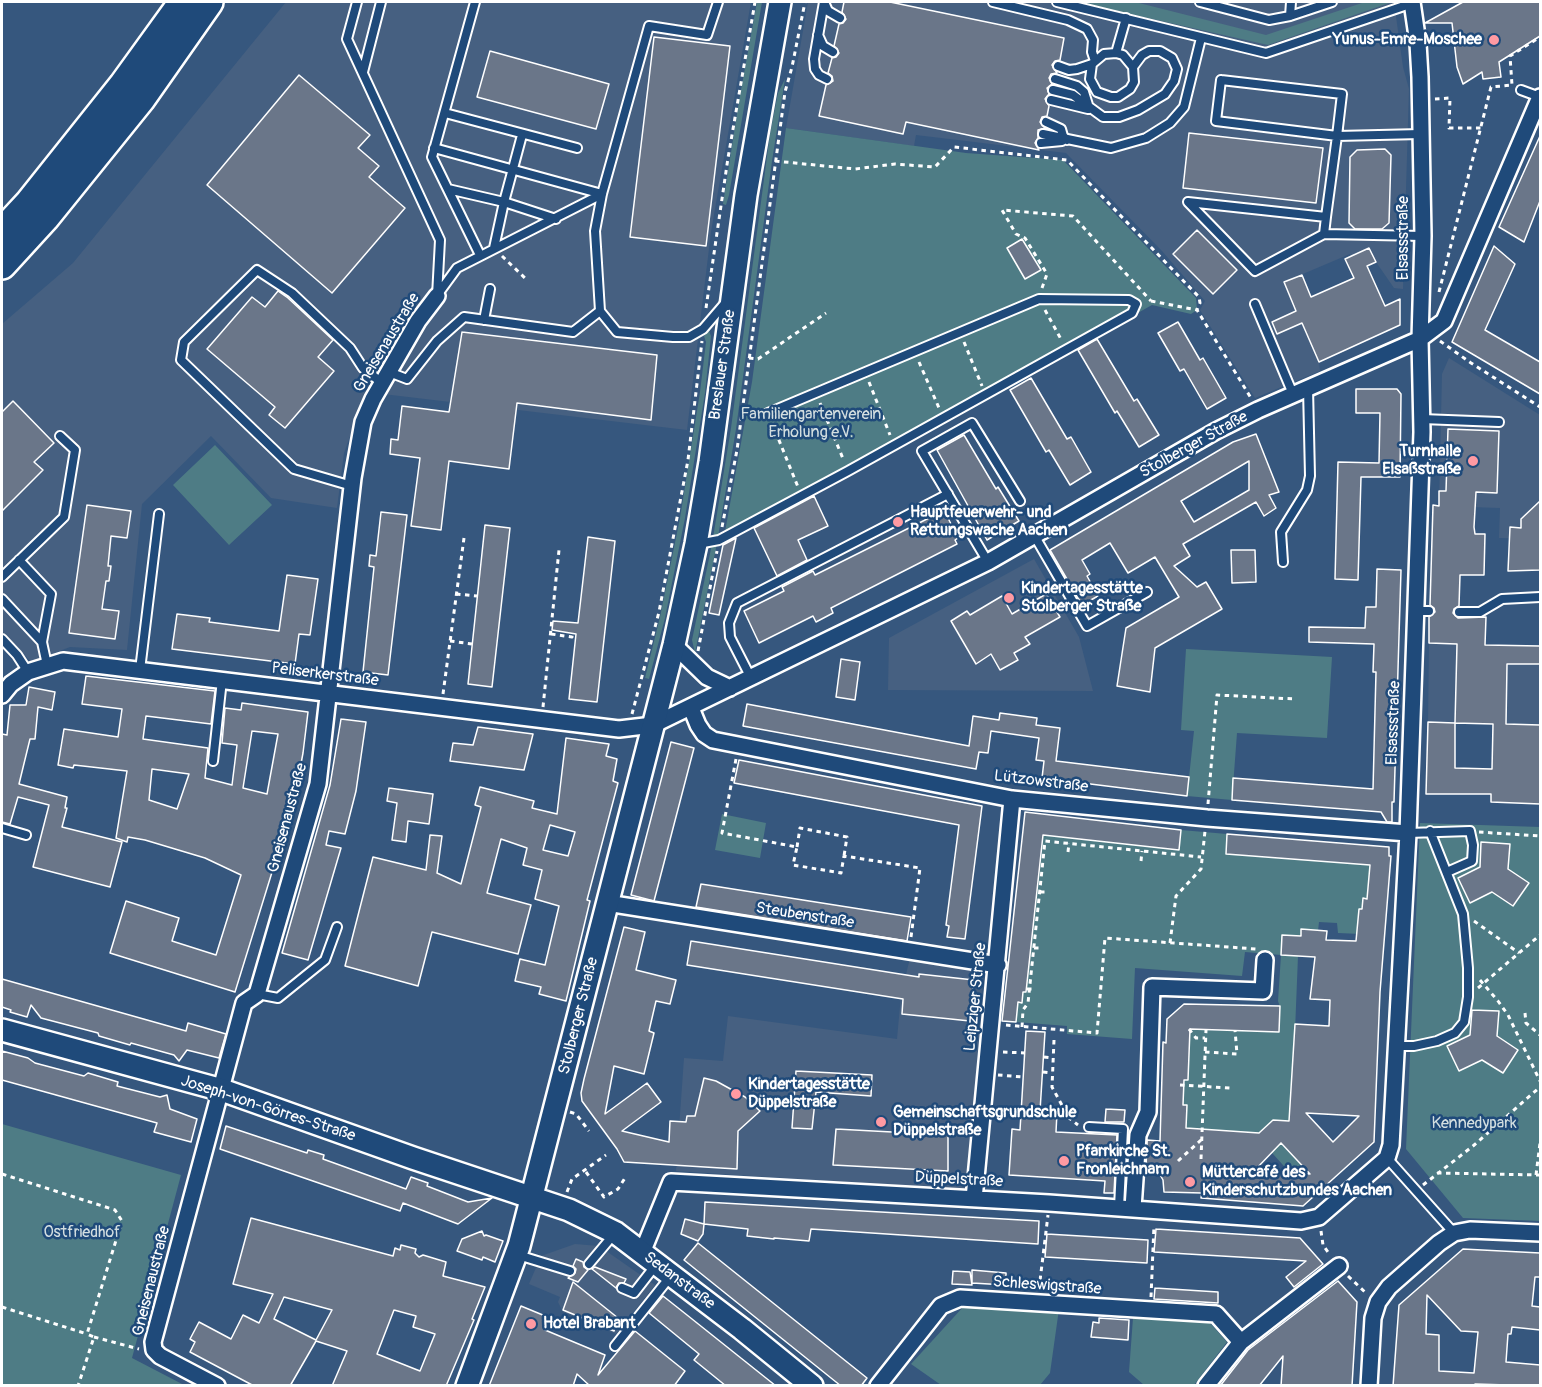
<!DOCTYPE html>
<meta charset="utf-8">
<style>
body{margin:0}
#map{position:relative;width:1542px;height:1387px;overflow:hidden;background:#36577e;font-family:Pangolin,sans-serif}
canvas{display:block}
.frame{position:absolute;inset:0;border:3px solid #fff;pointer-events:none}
</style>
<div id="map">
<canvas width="1542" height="1387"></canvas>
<div class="frame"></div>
</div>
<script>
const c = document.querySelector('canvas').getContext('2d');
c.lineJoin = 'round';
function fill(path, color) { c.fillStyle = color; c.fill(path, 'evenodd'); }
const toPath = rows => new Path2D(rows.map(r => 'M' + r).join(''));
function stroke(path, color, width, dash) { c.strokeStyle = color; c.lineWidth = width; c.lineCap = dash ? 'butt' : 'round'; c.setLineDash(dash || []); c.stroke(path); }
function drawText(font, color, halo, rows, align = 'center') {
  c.font = font + ' Pangolin,sans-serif'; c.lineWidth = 5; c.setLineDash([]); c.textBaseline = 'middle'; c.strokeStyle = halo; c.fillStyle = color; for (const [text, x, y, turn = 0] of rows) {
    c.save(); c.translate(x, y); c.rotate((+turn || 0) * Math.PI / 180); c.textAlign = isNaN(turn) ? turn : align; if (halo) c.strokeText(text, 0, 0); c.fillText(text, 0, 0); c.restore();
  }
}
const built = toPath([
 [286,2,751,2,711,232,687,430,366,392,344,453,337,508,271,498,211,436,142,504,127,650,70,647,31,662,2,631,2,324,73,263],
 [808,2,1394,2,1403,67,1409,89,1403,289,1394,288,1376,262,1358,270,1350,254,1284,282,1319,362,1320,371,1255,398,1200,310,1205,301,1162,251,1066,153,916,135,914,146,786,128],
 [1449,358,1540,415,1540,539,1499,538,1500,508,1439,506,1442,374],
 [1034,559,1079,637,1093,691,888,690,889,638],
 [1429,643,1540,646,1540,725,1428,722],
 [910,958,983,970,969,1190,676,1171,684,1058,723,1061,728,1016,897,1039,901,995],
 [575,1244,599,1246,655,1285,616,1334,563,1312,558,1302,560,1297,529,1284,541,1256]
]);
const green = toPath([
 [757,2,762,2,729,195,726,205,723,204,739,101],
 [1077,2,1135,2,1266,35,1365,2,1392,2,1268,45],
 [785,79,772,161,736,429,717,543,695,653,692,640,712,544,731,428,770,134,778,93],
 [786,128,966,153,1063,160,1196,298,1197,310,1191,314,1152,305,813,495,723,543,752,382],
 [709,331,711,336,705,393,685,518,665,618,649,679,645,678,660,617,680,518,700,392,706,342,704,336],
 [215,445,272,505,229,545,173,485],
 [1186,649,1332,657,1327,738,1237,733,1232,800,1187,796,1194,731,1181,730],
 [722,814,766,823,760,858,715,850],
 [1420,823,1540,827,1540,1221,1463,1218,1406,1149],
 [1181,830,1227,834,1226,854,1370,865,1367,899,1363,899,1362,909,1359,909,1358,919,1362,920,1361,934,1338,933,1337,923,1319,922,1318,931,1302,929,1301,936,1282,935,1298,956,1294,1056,1289,1121,1273,1120,1278,1141,1299,1163,1305,1163,1292,1175,1254,1133,1204,1130,1180,1166,1187,1105,1183,1105,1184,1090,1180,1080,1188,1080,1189,1044,1183,1035,1196,1022,1206,1030,1279,1032,1280,1007,1278,1001,1281,955,1245,952,1242,976,1135,968,1132,1039,1067,1034,1067,1026,1016,1022,1018,1002,1022,1002,1023,992,1027,992,1027,985,1025,985,1030,937,1032,937,1039,854,1042,854,1042,848,1040,847,1041,835,1178,850],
 [2,1124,181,1175,132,1358,184,1385,2,1385],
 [964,1306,1059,1309,1050,1373,1040,1385,941,1385,911,1364],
 [1133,1318,1210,1323,1227,1342,1194,1385,1144,1385,1129,1372]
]);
const building = toPath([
 [844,2,890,2,1064,38,1060,60,1055,61,1052,65,1057,73,1051,74,1049,78,1052,84,1047,88,1049,94,1045,99,1049,106,1047,116,1042,117,1040,122,1045,128,1038,130,1038,138,1035,143,1039,150,906,122,903,134,819,116,826,85,833,81,832,76,828,73,832,58,836,57,839,53,834,46,839,24,843,23,846,19,842,12,844,2],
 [1463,2,1540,2,1540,36,1499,62,1501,77,1483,79,1482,72,1463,84,1457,67,1452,23,1425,23,1463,2],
 [654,37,730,46,706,246,630,237,654,37],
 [490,51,609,84,596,129,477,97,490,51],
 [299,75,370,135,358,148,379,166,369,177,405,208,332,293,207,185,299,75],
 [1189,133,1323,148,1316,203,1183,188,1189,133],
 [1540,136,1540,201,1524,242,1499,227,1540,136],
 [1385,149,1391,155,1389,223,1382,229,1355,229,1349,223,1350,157,1357,150,1385,149],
 [1197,230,1237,270,1213,294,1173,254,1197,230],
 [1022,239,1041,270,1025,279,1007,248,1022,239],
 [1494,246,1515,264,1485,330,1540,362,1540,394,1452,342,1494,246],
 [1369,248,1376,262,1367,266,1385,306,1400,299,1400,325,1319,362,1302,323,1277,334,1272,322,1296,311,1284,282,1302,275,1311,297,1354,278,1345,259,1369,248],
 [278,291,288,298,333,340,318,357,334,371,285,428,269,415,275,407,207,349,252,297,265,307,278,291],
 [1178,322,1200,360,1203,358,1226,398,1207,409,1184,369,1180,371,1158,333,1178,322],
 [462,332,657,355,651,420,517,403,509,469,449,461,441,530,411,526,420,458,390,454,391,439,398,440,402,406,449,412,462,332],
 [1097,339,1134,401,1137,399,1159,435,1139,447,1117,411,1115,413,1078,350,1097,339],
 [1031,378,1067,439,1071,437,1091,472,1070,485,1049,450,1046,452,1010,390,1031,378],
 [1356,389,1397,389,1401,394,1400,477,1361,477,1358,580,1335,579,1338,462,1379,463,1380,413,1356,413,1356,389],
 [13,401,54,443,34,462,43,470,2,511,2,412,13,401],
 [1448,429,1499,431,1497,493,1476,492,1474,527,1475,534,1485,534,1484,575,1460,575,1459,606,1454,609,1453,613,1458,618,1486,617,1485,645,1540,646,1540,664,1507,664,1506,724,1540,725,1540,804,1491,802,1491,794,1426,794,1428,722,1455,723,1457,644,1429,643,1429,617,1435,612,1434,608,1430,605,1433,505,1439,506,1439,491,1446,491,1448,429],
 [1455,723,1493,724,1492,769,1455,768,1455,723],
 [1256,434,1279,492,1269,495,1276,508,1264,516,1256,502,1183,544,1190,556,1174,566,1197,587,1206,582,1222,609,1155,648,1150,692,1117,686,1126,628,1179,597,1155,557,1128,573,1110,543,1082,560,1090,574,1087,576,1098,596,1082,605,1050,550,1233,442,1256,434],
 [1249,461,1249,490,1194,522,1181,501,1249,461],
 [964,435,996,489,998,487,1019,521,987,540,937,450,964,435],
 [814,496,828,526,798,540,807,560,777,576,754,528,814,496],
 [1540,501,1540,570,1508,571,1510,527,1521,528,1521,519,1540,501],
 [87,505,131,511,127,538,111,536,108,566,111,566,109,581,106,581,102,609,119,611,115,639,69,633,87,505],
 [381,512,407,515,388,675,363,672,374,567,369,566,370,555,376,556,381,512],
 [941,512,943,516,946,514,958,538,955,540,957,544,831,608,833,613,816,622,813,616,759,643,744,611,784,591,782,587,813,571,815,575,941,512],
 [485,525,510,528,492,687,468,684,485,525],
 [588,537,615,541,597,702,569,699,576,634,552,630,553,621,578,623,588,537],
 [736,538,719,615,709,613,723,545,736,538],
 [1231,550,1255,550,1256,582,1232,583,1231,550],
 [1377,569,1401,570,1394,802,1392,802,1392,822,1387,822,1381,812,1232,800,1233,778,1373,789,1376,672,1373,672,1374,644,1309,642,1309,627,1365,628,1366,607,1376,607,1377,569],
 [287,575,318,579,310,635,299,634,295,664,172,649,177,614,210,618,209,622,279,631,287,575],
 [1046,594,1060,617,1025,637,1030,644,1014,653,1018,660,1000,670,991,654,976,664,951,621,967,611,970,615,1002,596,1012,614,1046,594],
 [841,659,860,662,855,700,836,697,841,659],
 [86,676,215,691,211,724,146,716,143,739,208,748,205,778,232,785,237,745,222,743,225,708,241,710,242,703,308,712,303,753,294,801,235,992,110,953,126,901,179,918,172,941,216,955,241,875,205,858,145,840,128,837,127,842,116,838,127,771,74,765,73,768,58,765,64,729,118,737,122,709,82,704,86,676],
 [252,731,278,734,267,794,243,788,252,731],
 [152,769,189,774,177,809,149,800,152,769],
 [29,687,55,692,52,710,38,707,35,739,30,739,19,784,67,797,65,808,67,808,62,827,122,842,110,887,33,867,49,805,18,797,10,824,2,822,2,734,7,735,10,705,26,705,29,687],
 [747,704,969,746,973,716,999,720,1000,713,1037,718,1036,725,1060,728,1056,761,1189,777,1187,796,1042,778,1044,761,1036,760,1039,738,991,731,988,753,979,752,976,769,743,726,747,704],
 [341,719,366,722,356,791,345,834,329,831,326,845,341,848,308,960,282,953,330,785,341,719],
 [478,727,533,734,524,770,450,761,453,743,473,745,478,727],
 [566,738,609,744,606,756,617,759,613,781,618,783,587,900,590,901,566,1001,539,994,541,987,515,981,520,959,545,965,559,906,535,899,542,870,523,865,527,848,501,839,487,893,531,905,518,954,432,932,418,986,345,966,373,857,426,870,430,835,442,836,437,873,461,884,481,807,475,805,480,787,534,801,532,808,557,814,566,738],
 [550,825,575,832,568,856,543,850,550,825],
 [671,742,694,748,654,901,631,895,671,742],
 [739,760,982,806,965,939,947,937,949,926,946,925,959,825,734,783,739,760],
 [389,788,433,794,429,824,408,821,406,842,392,840,397,803,387,801,389,788],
 [1025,812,1181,830,1179,850,1043,835,1026,992,1023,992,1022,1003,1018,1002,1016,1022,1002,1021,1025,812],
 [1227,834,1389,847,1389,856,1391,856,1380,992,1374,1142,1303,1206,1201,1198,1202,1193,1164,1192,1163,1180,1159,1173,1154,1169,1146,1168,1147,1140,1160,1141,1163,1042,1166,1043,1167,1019,1184,1004,1280,1006,1279,1032,1190,1029,1188,1080,1184,1080,1183,1105,1187,1105,1186,1128,1259,1133,1273,1120,1289,1121,1295,1024,1329,1026,1330,1000,1310,999,1315,957,1281,955,1282,935,1301,936,1301,929,1327,931,1326,940,1356,941,1359,909,1362,909,1363,898,1367,899,1370,865,1226,854,1227,834],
 [1306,1113,1359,1116,1333,1142,1306,1113],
 [1281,1143,1310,1174,1255,1170,1281,1143],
 [1481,842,1510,844,1508,869,1529,883,1513,906,1492,892,1470,903,1458,878,1480,867,1481,842],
 [701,884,911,917,907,941,696,907,701,884],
 [624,927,645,932,636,970,676,980,670,1004,656,1001,649,1031,654,1033,644,1074,614,1066,605,1114,647,1083,661,1102,622,1131,669,1142,670,1121,686,1122,687,1116,695,1116,704,1078,716,1081,745,1097,760,1111,738,1131,737,1169,624,1162,617,1149,582,1101,581,1093,584,1079,624,927],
 [691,941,919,977,919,974,974,980,970,1021,902,1014,903,999,687,965,691,941],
 [2,979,186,1031,188,1023,226,1034,219,1058,187,1050,179,1061,174,1055,131,1043,130,1045,99,1036,98,1033,41,1018,31,1005,27,1017,10,1012,11,1010,2,1007,2,979],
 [1472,1010,1499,1011,1497,1036,1518,1050,1503,1073,1482,1060,1459,1071,1447,1046,1470,1035,1472,1010],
 [1026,1031,1045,1032,1040,1111,1057,1112,1056,1132,1117,1135,1114,1193,1104,1193,1105,1181,1009,1175,1012,1129,1020,1130,1026,1031],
 [2,1051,28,1058,35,1063,84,1076,88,1073,118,1082,117,1086,160,1097,167,1095,170,1109,197,1119,191,1142,154,1132,157,1123,2,1080,2,1051],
 [796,1071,872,1075,871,1096,816,1092,812,1129,792,1128,796,1071],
 [1106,1109,1125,1110,1124,1122,1105,1122,1106,1109],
 [226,1126,307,1153,308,1150,324,1155,323,1159,406,1189,411,1177,428,1183,427,1186,468,1202,492,1198,458,1224,403,1203,400,1211,220,1149,226,1126],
 [836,1129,948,1135,948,1171,833,1165,836,1129],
 [705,1202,1039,1221,1038,1244,811,1229,809,1241,774,1238,774,1239,747,1236,748,1229,704,1224,703,1234,698,1241,681,1234,685,1219,704,1224,705,1202],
 [251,1218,393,1256,395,1248,400,1250,401,1245,416,1249,415,1253,419,1257,423,1255,446,1262,443,1276,485,1287,472,1319,474,1320,446,1386,332,1386,347,1351,316,1341,290,1386,254,1386,190,1352,195,1342,190,1339,199,1322,231,1339,243,1315,259,1323,273,1294,233,1284,251,1218],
 [284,1297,332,1310,316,1340,274,1319,284,1297],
 [394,1310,416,1316,413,1327,435,1334,420,1371,377,1354,394,1310],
 [1156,1229,1300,1238,1323,1264,1294,1287,1286,1277,1306,1261,1154,1252,1156,1229],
 [482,1231,484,1236,486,1235,503,1241,495,1262,483,1257,482,1260,457,1251,462,1239,482,1231],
 [1047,1234,1148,1240,1147,1263,1045,1257,1047,1234],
 [698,1243,867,1378,861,1386,841,1386,684,1260,698,1243],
 [1463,1249,1540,1253,1540,1277,1535,1277,1532,1306,1540,1307,1540,1330,1512,1327,1511,1334,1508,1334,1506,1362,1540,1365,1540,1386,1475,1384,1475,1386,1393,1386,1399,1305,1463,1249],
 [1427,1295,1461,1331,1478,1332,1474,1373,1439,1371,1439,1335,1426,1334,1427,1295],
 [576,1259,583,1262,584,1267,588,1270,578,1282,568,1278,575,1273,576,1269,573,1266,576,1259],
 [595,1267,626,1279,624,1283,619,1283,616,1288,592,1269,595,1267],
 [972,1270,1006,1273,1006,1285,972,1283,972,1270],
 [953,1271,970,1272,972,1285,952,1284,953,1271],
 [1338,1281,1357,1302,1352,1386,1281,1386,1283,1356,1259,1386,1220,1386,1248,1350,1338,1281],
 [573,1282,618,1318,614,1331,563,1310,573,1282],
 [1155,1288,1218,1292,1218,1303,1154,1299,1155,1288],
 [663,1296,687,1315,776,1386,726,1386,694,1360,699,1354,649,1313,663,1296],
 [521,1306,550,1318,545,1330,605,1355,598,1375,635,1331,685,1371,674,1386,590,1386,577,1374,573,1386,489,1386,521,1306],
 [1099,1318,1129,1320,1128,1340,1091,1337,1093,1322,1099,1323,1099,1318]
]);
const path = toPath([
 [1435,99,1450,98,1449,128,1481,128],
 [775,161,855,169,895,164,935,167,954,147,1067,160,1199,297,1200,303,1197,310,1251,398],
 [502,256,526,279],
 [1042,288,1047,274,1025,238,1016,234,1002,210,1073,216,1151,301],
 [1439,292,1491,87,1512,85,1510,56,1540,37],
 [1151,301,1197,310],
 [706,308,728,158,755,2],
 [1045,310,1062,341],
 [1440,341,1471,363,1540,407],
 [964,342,982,386],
 [749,358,758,359,826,313],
 [919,362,939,408],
 [869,382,890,435],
 [820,403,844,461],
 [772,423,798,487],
 [722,527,737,450,785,92,792,67,805,2],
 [456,594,477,596],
 [551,634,572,637,572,633],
 [450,641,472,644],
 [698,651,717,551],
 [443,694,464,538],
 [543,707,559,550],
 [632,714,659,612,688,460,702,341],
 [736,759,722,833,797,847,793,865,841,873,844,856,920,868,911,937],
 [1208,804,1217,695,1295,699],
 [1479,832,1540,836],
 [797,847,800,828,847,837,844,856],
 [1068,852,1069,843],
 [1141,861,1142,851],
 [1040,892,1047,892],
 [1474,921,1519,953],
 [1170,943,1176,896,1201,869,1205,831],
 [1034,948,1040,948],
 [1480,980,1498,1001,1508,1015,1540,1081],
 [1478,988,1540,935],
 [1027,989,1036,989],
 [1525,1013,1526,1023,1540,1035],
 [1006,1025,1097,1033,1105,938,1256,949],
 [1022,1027,1023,1010,1028,1003,1045,841,1201,857],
 [1189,1029,1196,1038,1205,1038],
 [1054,1040,1052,1087,1069,1118,1078,1125],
 [1003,1052,1025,1053],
 [1205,1052,1237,1054,1235,1030],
 [1044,1057,1053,1058],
 [1043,1072,1052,1073],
 [998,1075,1023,1077],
 [1180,1085,1230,1088],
 [570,1112,576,1114,589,1131],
 [997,1112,1021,1115],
 [1201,1159,1206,1030],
 [1178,1161,1201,1140],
 [586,1172,604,1197,618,1189,625,1178],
 [1437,1173,1540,1175],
 [2,1174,115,1210,122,1221,87,1334,94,1337,78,1386],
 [1536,1175,1540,1143],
 [1423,1185,1473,1146,1540,1087],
 [567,1192,572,1179,606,1155],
 [1321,1231,1323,1245,1330,1255],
 [1348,1276,1367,1294],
 [1039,1289,1048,1215],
 [1151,1297,1154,1225],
 [2,1307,87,1334],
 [94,1337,139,1349]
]);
const lane = toPath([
 [357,2,347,39,440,240,437,296],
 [475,2,432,157,480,255],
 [718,2,707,35,649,26,602,194,595,231,600,311,617,332,673,337,689,337,703,329,727,301],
 [824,2,814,59,815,69,819,75,827,79],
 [824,2,828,11,840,18],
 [993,2,1068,20,1087,29,1093,40,1092,52,1095,61],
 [1057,2,1266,53,1413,3],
 [1200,2,1269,20,1290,16,1332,2],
 [1290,16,1291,2],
 [818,35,823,46,833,52],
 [1116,53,1126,18],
 [1058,66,1069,70,1077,69,1092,64,1104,54,1116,53,1123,55,1133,67,1134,82,1130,89,1118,97,1111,97,1097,92,1090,79,1092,64],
 [363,72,381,2],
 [1055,79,1077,86,1084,92,1089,108],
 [1221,80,1342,94,1337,136,1216,121,1221,80],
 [1053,90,1073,95,1103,117,1119,117,1138,110,1165,94,1174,81,1177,69,1172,58,1160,51,1149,51,1142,55,1133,67],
 [1521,90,1540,97],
 [1051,100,1088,109],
 [445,113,577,148],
 [1046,122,1061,129,1063,136,1067,140],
 [1043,134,1111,148,1146,138,1170,123,1184,107,1201,38],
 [1041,143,1062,141],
 [434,148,602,194],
 [448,189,504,202,556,219],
 [1326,217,1188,202,1255,271,1324,234,1326,217,1337,136,1421,134],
 [1324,234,1423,236],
 [494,248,504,202,522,135],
 [438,294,457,268,602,194],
 [1255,304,1293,394],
 [484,320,490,289],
 [389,372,407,379,437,341,464,317,573,332,600,311],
 [1422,419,1499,422],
 [352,486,294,469,181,360,184,342,257,270,292,293,350,348,363,368,382,383],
 [1034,535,1087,626,1147,592],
 [698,544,719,540,848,471,1132,313,1136,304,1129,300,1039,299,768,413],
 [19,560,51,594,42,642,47,665],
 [988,562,922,451,972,423,1020,501],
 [1283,562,1281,532,1307,490,1310,476,1308,388],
 [2,577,64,517,75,450,60,436],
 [2,599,42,642],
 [1417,611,1429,611],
 [1459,612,1480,612,1502,599,1540,597],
 [2,639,17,655,28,672],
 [140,670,159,514],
 [751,678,730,637,729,623,737,603,948,494],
 [213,761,222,680],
 [2,828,26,835],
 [1408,833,1470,831,1473,845,1472,861,1447,872],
 [257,994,278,998,325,960,337,927],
 [1397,1046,1414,1046,1437,1041,1455,1033,1464,1022,1468,997,1468,968,1463,914,1430,831],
 [1089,1127,1123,1129,1119,1207],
 [1387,1158,1454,1233],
 [518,1255,570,1271],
 [589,1264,615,1233],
 [622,1288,634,1293,655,1266],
 [615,1346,670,1277]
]);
const street = toPath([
 [674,645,707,677,730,688],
 [2,695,11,684,28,672,63,661,619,729,653,725,988,562,1216,431,1258,410,1420,339,1444,321,1540,97],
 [691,708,698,725,704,734,713,740,1012,799,1207,818,1408,833],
 [607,903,998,965],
 [974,1199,1012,799],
 [1133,1208,1138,1135,1148,1112,1152,987,1263,991,1265,960],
 [642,1253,671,1182,1049,1203,1301,1221,1319,1217,1387,1158,1391,1145,1408,833,1422,432,1420,339,1423,236,1420,77,1418,43,1412,2],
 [217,1386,160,1356,154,1350,153,1342,244,1003,257,994,318,784,353,478,363,422,373,399,418,321,437,296],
 [878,1386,941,1306,960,1298,1216,1314,1241,1342],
 [1206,1386,1241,1342,1339,1266],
 [1369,1386,1373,1318,1378,1302,1389,1287,1439,1243,1454,1233,1470,1230,1540,1233]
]);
const secondary = toPath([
 [2,1030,222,1090,413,1158,569,1210,616,1233,742,1329,812,1386],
 [467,1386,519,1246,674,645,696,544,710,462,746,195,780,2]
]);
const highway = toPath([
 [2,232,29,203,123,85,183,2],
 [2,265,45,218,141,99,209,2]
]);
const markers = [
 [1494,40,6,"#ff9aa2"],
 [1473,461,6,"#ff9aa2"],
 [898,522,6,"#ff9aa2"],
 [1009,598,6,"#ff9aa2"],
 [736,1094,6,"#ff9aa2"],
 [881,1122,6,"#ff9aa2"],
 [1064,1161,6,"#ff9aa2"],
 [1190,1182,6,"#ff9aa2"],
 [531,1324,6,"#ff9aa2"]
];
const poiNames = [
 ["Yunus-Emre-Moschee",1482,40,"right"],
 ["Turnhalle",1461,452,"right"],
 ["Elsaßstraße",1461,470,"right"],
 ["Hauptfeuerwehr- und",910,513],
 ["Rettungswache Aachen",910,531],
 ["Kindertagesstätte",1021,589],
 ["Stolberger Straße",1021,607],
 ["Kindertagesstätte",748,1085],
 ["Düppelstraße",748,1103],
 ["Gemeinschaftsgrundschule",893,1113],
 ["Düppelstraße",893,1131],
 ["Pfarrkirche St.",1076,1152],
 ["Fronleichnam",1076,1170],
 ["Müttercafé des",1202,1173],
 ["Kinderschutzbundes Aachen",1202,1191],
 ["Hotel Brabant",543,1324]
];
const streetNames = [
 ["Elsassstraße",1404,238,-90],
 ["Gneisenaustraße",387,343,-59],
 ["Breslauer Straße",723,365,-82],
 ["Stolberger Straße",1194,445,-29],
 ["Peliserkerstraße",325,675,7],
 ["Elsassstraße",1394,723,-88],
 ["Lützowstraße",1041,782,7],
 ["Gneisenaustraße",288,818,-75],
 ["Steubenstraße",805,916,9],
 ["Leipziger Straße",976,997,-84],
 ["Stolberger Straße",579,1016,-76],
 ["Joseph-von-Görres-Straße",268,1109,18],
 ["Düppelstraße",959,1180,3],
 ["Gneisenaustraße",152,1281,-76],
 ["Sedanstraße",679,1281,37],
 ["Schleswigstraße",1047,1286,4]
];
const parkNames = [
 ["Familiengartenverein",811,415],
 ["Erholung e.V.",811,433],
 ["Kennedypark",1474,1124],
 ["Ostfriedhof",82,1233]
];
fill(built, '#466081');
fill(green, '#4e7c85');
fill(building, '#6a7689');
stroke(building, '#fff', 1.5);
stroke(lane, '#fff', 12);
stroke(street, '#fff', 20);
stroke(secondary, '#fff', 26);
stroke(highway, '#fff', 32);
stroke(path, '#fff', 3, [4.5, 4.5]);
stroke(lane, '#1f4a7a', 8);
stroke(street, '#1f4a7a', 15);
stroke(secondary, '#1f4a7a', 21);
stroke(highway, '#1f4a7a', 27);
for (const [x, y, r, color] of markers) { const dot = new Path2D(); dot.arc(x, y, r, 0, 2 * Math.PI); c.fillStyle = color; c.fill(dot); stroke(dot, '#1f4a7a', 2); }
drawText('bold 16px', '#fff', '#1f4a7a', poiNames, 'left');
drawText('16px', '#fff', '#1f4a7a', streetNames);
drawText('16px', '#d3dee0', '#1f4a7a', parkNames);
</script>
